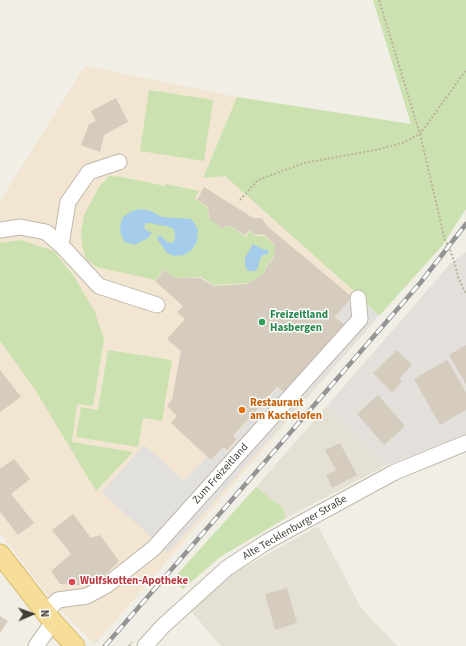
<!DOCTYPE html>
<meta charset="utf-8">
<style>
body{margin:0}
#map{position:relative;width:466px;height:646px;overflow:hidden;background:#f1eee5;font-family:"Source Sans 3",sans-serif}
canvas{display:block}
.north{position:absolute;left:12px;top:594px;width:40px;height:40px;-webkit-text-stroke:3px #fff;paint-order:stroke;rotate:88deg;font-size:11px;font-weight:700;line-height:16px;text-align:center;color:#433e35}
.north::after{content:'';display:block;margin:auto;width:14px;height:18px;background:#433e35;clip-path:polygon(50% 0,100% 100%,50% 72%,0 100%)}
</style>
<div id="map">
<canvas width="466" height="646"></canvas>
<div class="north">N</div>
</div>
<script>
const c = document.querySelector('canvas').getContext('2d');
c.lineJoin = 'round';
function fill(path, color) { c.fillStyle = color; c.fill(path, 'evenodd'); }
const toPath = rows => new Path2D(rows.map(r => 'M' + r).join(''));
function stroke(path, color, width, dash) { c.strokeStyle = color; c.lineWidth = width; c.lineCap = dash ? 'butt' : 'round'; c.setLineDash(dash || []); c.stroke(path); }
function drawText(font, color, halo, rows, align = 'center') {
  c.font = font + ' "Source Sans 3",sans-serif'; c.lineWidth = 3; c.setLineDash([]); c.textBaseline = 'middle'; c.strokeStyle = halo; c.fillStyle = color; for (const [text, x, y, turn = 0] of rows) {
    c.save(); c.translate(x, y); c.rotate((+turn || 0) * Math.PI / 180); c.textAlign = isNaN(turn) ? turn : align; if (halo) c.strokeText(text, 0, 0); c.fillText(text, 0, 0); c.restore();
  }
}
const residential = toPath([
 [327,406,385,466,286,518,283,508,256,487],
 [318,526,361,608,397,646,221,646,190,610,236,572]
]);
const commercial = toPath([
 [85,66,237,97,203,178,225,176,356,293,379,316,95,644,53,602,0,533,0,201]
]);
const industrial = toPath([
 [466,252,466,434,385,466,327,406,450,264]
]);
const green = toPath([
 [373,0,466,0,466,209,442,246,379,316,356,293,225,176,203,178,237,97,411,124],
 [149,90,213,100,204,161,140,151],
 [109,176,122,177,165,186,166,184,199,191,195,199,208,208,208,217,225,227,228,225,246,237,250,231,254,236,265,236,274,245,274,257,266,266,264,274,247,283,213,285,201,277,175,278,165,269,155,280,97,267,86,259,82,245,81,232,84,215,99,187],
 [21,240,54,251,75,278,95,312,104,340,93,406,77,404,72,442,133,452,96,491,34,388,0,341,0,243],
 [108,350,172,360,162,421,143,418,138,447,76,437,81,407,98,410],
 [256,487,283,508,286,518,220,557,183,589,172,580]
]);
const parking = toPath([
 [356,293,379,316,168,553,102,492,144,445,184,481,207,457,211,461,223,448,227,451,238,440,234,436,277,388,285,395,346,326,336,316]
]);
const water = toPath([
 [141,209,151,211,162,217,191,219,194,223,198,230,197,241,192,250,184,255,174,256,167,253,157,239,160,235,166,241,170,243,174,242,175,235,174,229,167,226,158,225,151,223,146,223,144,227,147,231,152,232,148,238,135,245,125,242,121,235,120,226,123,217,132,211],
 [253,244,262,249,268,250,268,254,263,255,260,259,258,268,255,271,248,271,245,266,245,258]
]);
const building = toPath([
 [116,98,128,122,104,135,100,152,81,145,89,124,96,121,91,111],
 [204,187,253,218,262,218,267,226,352,297,335,317,346,326,286,394,277,387,233,436,237,439,227,450,223,447,211,460,171,423,177,416,167,406,172,400,181,351,167,339,185,319,177,312,183,306,155,281,165,270,175,278,200,278,213,286,246,284,264,274,266,267,274,258,274,244,264,234,254,235,250,230,245,235,228,225,222,228,209,219,208,207,197,200],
 [466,345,466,384,449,355],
 [397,350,412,365,399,379,402,382,392,392,373,373],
 [447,360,466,392,466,410,440,425,414,379],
 [0,370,21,397,0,412],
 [378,395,405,426,384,445,357,414],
 [340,443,357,475,332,488,326,475,336,470,325,450],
 [14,459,30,479,11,494,34,523,18,535,1,513,0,513,0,469],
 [73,514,91,538,100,535,119,561,94,586,60,584,51,571,71,554,52,530],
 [287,588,297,623,275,630,265,594],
 [0,616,8,621,0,633]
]);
const path = toPath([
 [379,0,420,134,445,240,449,247,455,264,458,277,466,294],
 [240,200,258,180,304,163,376,150,402,143,420,134,466,70],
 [129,646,132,642]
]);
const minor = toPath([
 [0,230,20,227,46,232,61,245,99,286,157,305],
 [61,245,68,202,89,172,119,162],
 [45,612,58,600,87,596,107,585,154,548,360,319,358,298],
 [36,646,53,622],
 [145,646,163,626,227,568,268,541,395,472,466,443]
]);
const major = toPath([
 [0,554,53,622,75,646]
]);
const rail = toPath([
 [105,646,421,282,466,224]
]);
const markers = [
 [262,322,4,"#2e9e5b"],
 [242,410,4,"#e8710a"],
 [72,582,4,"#e0444e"]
];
const leisureNames = [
 ["Freizeitland",270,316],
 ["Hasbergen",270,329]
];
const foodNames = [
 ["Restaurant",250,404],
 ["am Kachelofen",250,417]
];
const streetNames = [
 ["Zum Freizeitland",221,474,-48],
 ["Alte Tecklenburger Straße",295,528,-30]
];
const healthNames = [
 ["Wulfskotten-Apotheke",80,582]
];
fill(residential, '#e4e0d3');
fill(commercial, '#f2e5d1');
fill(industrial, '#e3dfda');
fill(green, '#cbe2b0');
fill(parking, '#e2e0dd');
fill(water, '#a5ccea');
fill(building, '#d5ccbe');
stroke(minor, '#bfb8ab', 17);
stroke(major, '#d9bb6b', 21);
stroke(path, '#bcb19b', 2, [2, 2]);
stroke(minor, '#fff', 15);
stroke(major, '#f6de99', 19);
stroke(rail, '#949494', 4.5);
stroke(rail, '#fff', 3, [9]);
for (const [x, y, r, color] of markers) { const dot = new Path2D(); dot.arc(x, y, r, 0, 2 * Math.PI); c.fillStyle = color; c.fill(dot); stroke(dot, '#fff', 1.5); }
drawText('bold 11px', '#27864d', '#fff', leisureNames, 'left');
drawText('bold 11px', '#c56008', '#fff', foodNames, 'left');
drawText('11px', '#433e35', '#fff', streetNames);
drawText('bold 11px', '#be3a42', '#fff', healthNames, 'left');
</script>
